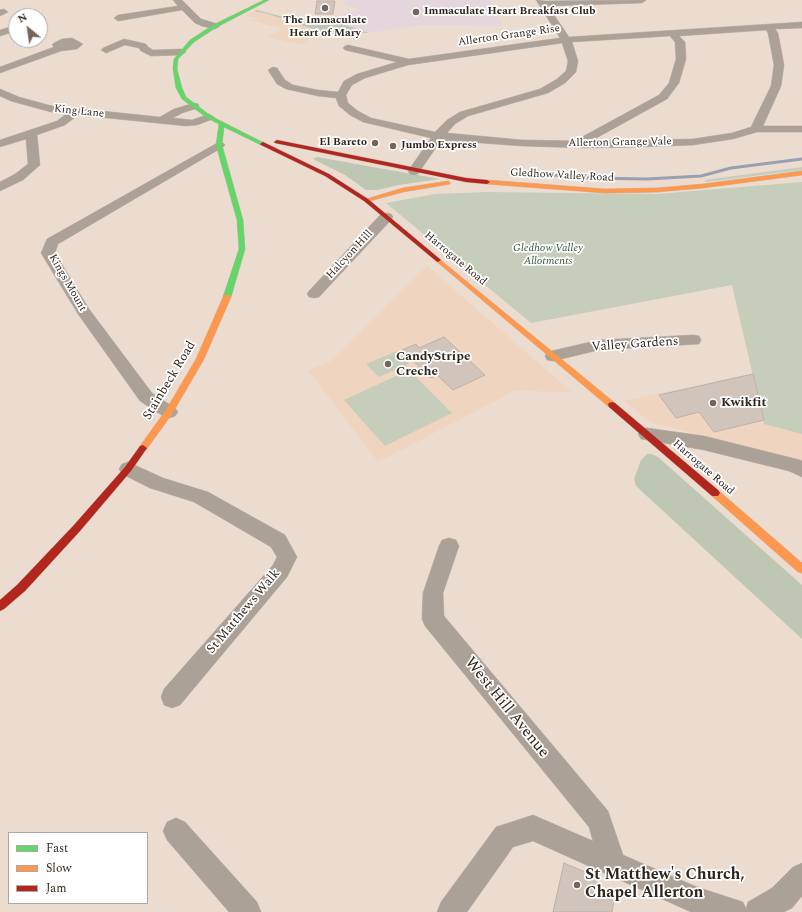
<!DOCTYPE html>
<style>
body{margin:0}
#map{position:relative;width:802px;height:912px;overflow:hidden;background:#ecdcd0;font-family:Spectral,serif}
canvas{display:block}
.legend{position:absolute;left:8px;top:832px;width:140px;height:72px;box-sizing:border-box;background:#fff;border:1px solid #aca8a5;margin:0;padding:5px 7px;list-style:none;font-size:12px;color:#30251d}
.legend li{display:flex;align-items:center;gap:8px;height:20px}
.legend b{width:20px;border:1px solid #aca8a5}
.north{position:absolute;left:8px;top:8px;width:40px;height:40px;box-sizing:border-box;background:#fff;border:1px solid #aca8a5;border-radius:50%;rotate:331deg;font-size:11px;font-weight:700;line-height:16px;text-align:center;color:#30251d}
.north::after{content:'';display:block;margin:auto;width:14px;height:18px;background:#72655c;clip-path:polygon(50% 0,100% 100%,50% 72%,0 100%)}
</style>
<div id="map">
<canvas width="802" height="912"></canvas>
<ul class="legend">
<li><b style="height:5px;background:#63d668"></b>Fast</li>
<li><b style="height:5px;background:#ff974d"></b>Slow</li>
<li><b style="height:5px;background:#b3261e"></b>Jam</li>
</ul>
<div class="north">N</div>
</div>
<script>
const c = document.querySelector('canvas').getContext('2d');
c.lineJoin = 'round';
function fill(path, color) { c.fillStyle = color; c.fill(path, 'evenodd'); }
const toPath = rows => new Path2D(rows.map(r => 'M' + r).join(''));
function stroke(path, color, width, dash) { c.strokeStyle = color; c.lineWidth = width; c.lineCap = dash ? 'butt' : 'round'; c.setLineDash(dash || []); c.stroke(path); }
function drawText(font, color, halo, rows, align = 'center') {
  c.font = font + ' Spectral,serif'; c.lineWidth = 3.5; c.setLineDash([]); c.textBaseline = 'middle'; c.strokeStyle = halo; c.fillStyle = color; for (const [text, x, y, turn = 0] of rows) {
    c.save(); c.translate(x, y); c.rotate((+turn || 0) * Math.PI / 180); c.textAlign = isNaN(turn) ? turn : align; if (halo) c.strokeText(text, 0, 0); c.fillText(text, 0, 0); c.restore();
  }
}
const built = toPath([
 [254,11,268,14,322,32,311,37,303,45,268,37,283,29,252,21,257,18,245,16],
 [427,266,572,392,515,391,378,462,308,370,331,361],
 [753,373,764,424,802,434,802,464,771,454,650,422,624,401]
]);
const education = toPath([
 [345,0,491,0,502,26,420,25,369,33,333,22,334,17,361,10,345,4]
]);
const green = toPath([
 [802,167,802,170,706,182,704,180],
 [802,182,802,434,764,424,732,285,531,323,386,203,435,194,487,192,657,194],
 [397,351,409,364,379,377,366,364],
 [409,370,452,413,385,446,344,400]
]);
const forest = toPath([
 [257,10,295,20,333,21,369,33,322,32,268,14,254,11],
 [317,157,440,179,399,185,377,190,366,190,345,175,313,159],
 [647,454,652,454,658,457,802,585,802,639,636,486,634,479,641,460]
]);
const stream = toPath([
 [516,172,591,178,647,179,701,176,731,168,802,159]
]);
const building = toPath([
 [317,1,335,1,333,14,315,14,317,1],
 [444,337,485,375,453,390,437,375,431,378,402,350,416,344,419,348,444,337],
 [753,374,764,420,714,432,699,412,676,418,659,395,753,374],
 [564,863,597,877,594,893,614,901,612,912,553,912,564,863]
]);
const street = toPath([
 [173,0,182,0,201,19,218,24,220,26,215,29,202,26,195,23,182,10,118,21,114,18,118,15,178,6,173,0],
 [536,0,545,1,646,0,642,3,548,6,569,37,802,22,802,28,775,29,778,33,784,65,781,86,763,126,802,126,802,132,757,132,733,139,693,145,639,147,585,148,522,146,441,140,418,174,414,175,410,174,408,171,431,138,363,122,350,115,339,106,336,98,318,96,286,89,277,84,268,70,273,67,277,68,285,80,293,85,318,90,338,92,344,81,357,74,397,62,345,50,343,48,345,46,348,45,409,59,560,38,536,0],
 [766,30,768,33,774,65,771,86,751,127,732,133,693,139,591,141,667,99,679,83,686,59,685,42,679,36,766,30],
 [670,36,675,42,676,59,669,83,659,95,582,137,580,141,522,140,447,133,455,124,468,116,548,93,565,83,576,72,578,61,572,42,670,36],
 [562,43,568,61,566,71,557,79,540,89,460,112,447,120,435,132,371,118,358,111,348,103,346,95,352,85,365,78,408,65,562,43],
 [4,9,8,12,0,16,0,10,4,9],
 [16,25,16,31,0,36,0,30,16,25],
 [72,38,83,44,77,49,61,51,0,73,0,67,54,47,52,45,54,43,62,39,72,38],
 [124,39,146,44,148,47,153,50,181,49,186,52,181,55,151,56,141,51,139,48,125,45,106,53,101,50,103,48,124,39],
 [0,89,19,97,52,106,160,117,174,109,194,103,198,104,199,106,198,108,182,113,173,118,192,120,209,114,214,117,213,119,197,125,186,126,78,115,65,125,37,135,40,165,23,180,0,191,0,182,15,174,28,164,26,139,0,147,0,140,57,121,66,114,51,112,11,101,0,96,0,89],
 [219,142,223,143,225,145,223,147,58,244,55,253,89,309,152,393,175,408,178,412,175,416,169,418,163,416,140,401,78,314,41,253,47,239,219,142],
 [386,213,391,214,393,217,391,220,319,297,314,298,309,297,307,294,309,291,381,214,386,213],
 [693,335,699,336,701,340,699,344,599,350,553,361,547,360,545,356,547,352,599,340,693,335],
 [647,428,704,436,800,460,802,461,802,477,789,471,704,450,641,439,638,434,641,429,647,428],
 [128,462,163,478,208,492,285,535,297,557,287,577,180,705,172,708,164,705,161,697,164,689,273,565,277,557,271,547,194,502,150,488,122,474,119,469,122,464,128,462],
 [449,538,456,540,459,546,443,593,444,616,608,811,623,855,697,887,743,902,746,909,748,902,772,888,793,867,802,863,802,896,792,908,784,912,691,912,533,841,513,847,467,912,437,912,441,902,496,827,533,815,593,841,589,827,425,626,422,619,423,593,439,546,442,540,449,538],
 [176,818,185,822,257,902,261,912,229,912,167,840,163,831,167,822,176,818]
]);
const fast = toPath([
 [264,0,269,0,217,27,194,42,178,59,177,69,182,88,186,97,211,116,266,144,261,145,224,127,222,145,243,220,245,249,231,297,227,299,223,297,239,249,237,220,216,145,219,124,207,118,182,99,176,88,173,69,174,59,190,40,213,25,264,0]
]);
const slow = toPath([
 [802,171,802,175,703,188,657,192,605,193,487,184,484,182,487,180,605,189,657,188,703,184,802,171],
 [448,181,450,182,450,184,403,192,366,202,363,200,403,188,448,181],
 [438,258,615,403,616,405,615,407,609,407,436,261,435,260,438,258],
 [224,295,230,295,231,297,204,359,172,414,146,450,140,450,139,448,140,446,166,410,196,359,224,295],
 [715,489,718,490,802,563,802,573,798,572,712,496,710,493,712,490,715,489]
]);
const jam = toPath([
 [277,140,466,178,487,180,490,182,487,184,466,182,275,143,274,142,277,140],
 [263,142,329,174,368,199,441,260,438,262,436,261,364,201,325,176,261,145,260,144,263,142],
 [612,402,615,403,718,490,720,493,718,496,712,496,609,407,608,405,609,403,612,402],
 [143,445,147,448,131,471,80,531,25,591,4,609,0,611,0,600,17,585,74,525,125,467,140,446,143,445]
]);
const markers = [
 [325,8,4,"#72655c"],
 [416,12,4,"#72655c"],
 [375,143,4,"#72655c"],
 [393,146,4,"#72655c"],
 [388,364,4,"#72655c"],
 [713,403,4,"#72655c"],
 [577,885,4,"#72655c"]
];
const farPoinames = [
 ["Immaculate Heart Breakfast Club",424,12],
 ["The Immaculate",325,21,"center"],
 ["Heart of Mary",325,34,"center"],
 ["El Bareto",367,143,"right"],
 ["Jumbo Express",401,146]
];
const farStreetnames = [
 ["Allerton Grange Rise",509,36,-8],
 ["King Lane",79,112,6],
 ["Allerton Grange Vale",620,143,-1],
 ["Gledhow Valley Road",562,176,3],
 ["Halcyon Hill",350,255,-47],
 ["Harrogate Road",455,259,40],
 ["Kings Mount",67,283,60],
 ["Harrogate Road",703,468,41]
];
const farParknames = [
 ["Gledhow Valley",548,249],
 ["Allotments",548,262]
];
const streetNames = [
 ["Valley Gardens",635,345,-4],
 ["Stainbeck Road",170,381,-59],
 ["St Matthews Walk",244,612,-50]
];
const poiNames = [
 ["CandyStripe",396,357],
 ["Creche",396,372],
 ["Kwikfit",721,403]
];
const nearStreetnames = [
 ["West Hill Avenue",506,708,51]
];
const nearPoinames = [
 ["St Matthew's Church,",585,876],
 ["Chapel Allerton",585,894]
];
fill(built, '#efd4c0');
fill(education, '#e4d6dc');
fill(green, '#c6cdbb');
fill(forest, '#bec7b3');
stroke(stream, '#99a0b2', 3);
fill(building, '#d1c4bb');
stroke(building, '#bdb1a7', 1);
stroke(street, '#c4b8af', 1);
stroke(fast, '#c4b8af', 1);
stroke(slow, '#c4b8af', 1);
stroke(jam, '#c4b8af', 1);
fill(street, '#aba197');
fill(fast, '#63d668');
fill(slow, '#ff974d');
fill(jam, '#b3261e');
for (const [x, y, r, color] of markers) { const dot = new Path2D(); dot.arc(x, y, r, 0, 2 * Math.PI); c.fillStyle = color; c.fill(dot); stroke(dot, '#fff', 1.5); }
drawText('bold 11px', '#30251d', '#fff', farPoinames, 'left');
drawText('11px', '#30251d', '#fff', farStreetnames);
drawText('italic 11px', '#2f5b34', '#fff', farParknames);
drawText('13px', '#30251d', '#fff', streetNames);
drawText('bold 13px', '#30251d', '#fff', poiNames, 'left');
drawText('16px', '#30251d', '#fff', nearStreetnames);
drawText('bold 16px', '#30251d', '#fff', nearPoinames, 'left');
</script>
